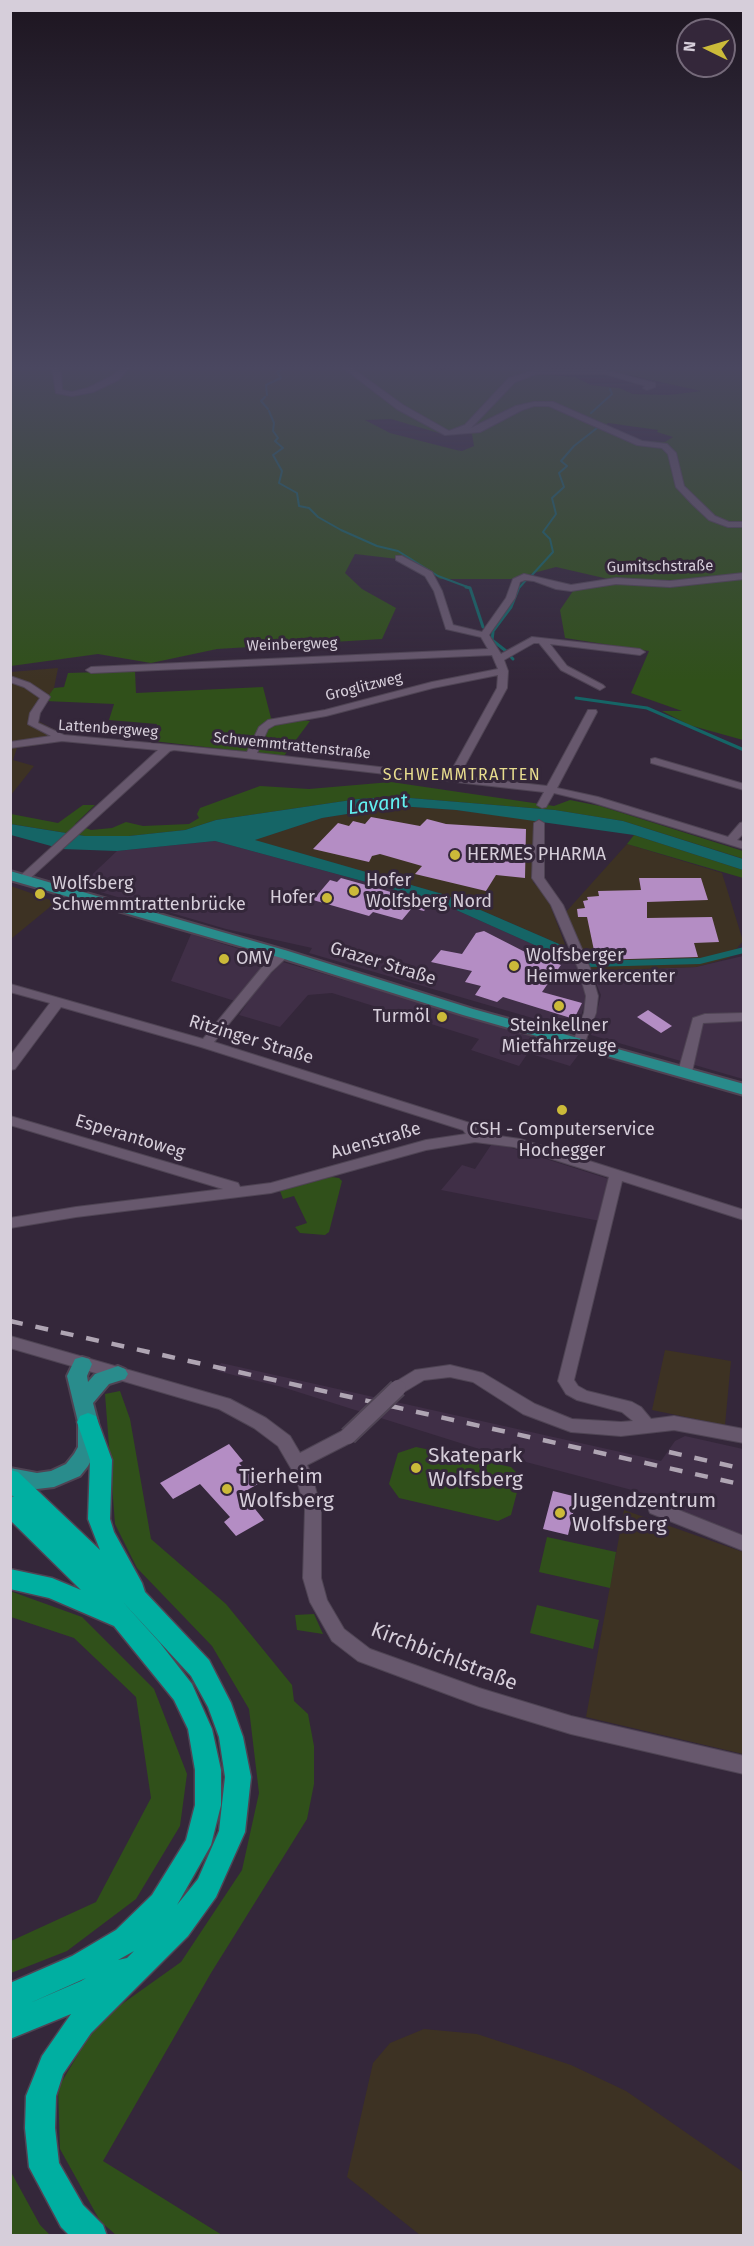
<!DOCTYPE html>
<meta charset="utf-8">
<style>
body{margin:0}
#map{position:relative;width:754px;height:2246px;overflow:hidden;background:#34273a;font-family:"Fira Sans",sans-serif}
canvas{display:block}
.frame{position:absolute;inset:0;border:12px solid #d6ceda;pointer-events:none}
.north{position:absolute;left:676px;top:18px;width:60px;height:60px;box-sizing:border-box;background:#34273a;border:2px solid #756a7a;border-radius:50%;rotate:275deg;font-size:16px;font-weight:700;line-height:24px;text-align:center;color:#d6ceda}
.north::after{content:'';display:block;margin:auto;width:21px;height:27px;background:#cbba39;clip-path:polygon(50% 0,100% 100%,50% 72%,0 100%)}
</style>
<div id="map">
<canvas width="754" height="2246"></canvas>
<div class="frame"></div>
<div class="north">N</div>
</div>
<script>
const c = document.querySelector('canvas').getContext('2d');
c.lineJoin = 'round';
function fill(path, color) { c.fillStyle = color; c.fill(path, 'evenodd'); }
const toPath = rows => new Path2D(rows.map(r => 'M' + r).join(''));
function stroke(path, color, width, dash) { c.strokeStyle = color; c.lineWidth = width; c.lineCap = dash ? 'butt' : 'round'; c.setLineDash(dash || []); c.stroke(path); }
function drawText(font, color, halo, rows, align = 'center') {
  c.font = font + ' "Fira Sans",sans-serif'; c.lineWidth = 6; c.setLineDash([]); c.textBaseline = 'middle'; c.strokeStyle = halo; c.fillStyle = color; for (const [text, x, y, turn = 0] of rows) {
    c.save(); c.translate(x, y); c.rotate((+turn || 0) * Math.PI / 180); c.textAlign = isNaN(turn) ? turn : align; if (halo) c.strokeText(text, 0, 0); c.fillText(text, 0, 0); c.restore();
  }
}
const built = toPath([
 [215,841,436,901,559,956,577,965,586,998,577,1031,309,953,312,948,226,929,80,886,117,851],
 [191,934,271,959,235,1001,171,981],
 [743,956,743,1079,591,1035,601,995,591,971,696,967],
 [283,962,582,1050,570,1066,528,1053,519,1066,471,1050,479,1039,332,993,308,995,280,1027,239,1015,261,983],
 [493,1142,612,1180,600,1221,441,1190,462,1165,475,1169],
 [221,1363,661,1461,675,1441,685,1436,743,1449,743,1540,675,1512,662,1498,492,1453,282,1387,217,1371]
]);
const industrial = toPath([
 [58,668,54,688,36,720,63,734,58,742,17,748,13,760,34,766,11,795,11,672],
 [398,806,456,810,537,820,533,882,547,897,566,947,446,895,254,840,322,818],
 [627,844,722,873,743,941,729,958,696,967,591,971,565,913],
 [11,886,56,902,11,939,10,886],
 [665,1350,731,1361,725,1425,652,1410],
 [624,1510,743,1552,743,1754,586,1717],
 [424,2029,477,2034,571,2065,626,2091,743,2172,743,2235,420,2235,347,2177,373,2063,390,2043]
]);
const green = toPath([
 [10,366,432,366,434,369,444,370,463,366,577,366,549,369,540,374,575,377,591,385,619,388,633,394,668,395,701,391,588,366,743,366,743,740,689,725,662,711,682,711,631,693,649,651,565,638,560,610,573,591,617,581,556,567,511,579,440,579,415,561,355,554,345,573,362,589,396,608,382,639,217,649,151,663,98,654,11,666],
 [391,419,442,434,472,434,474,446,462,451,456,450,390,433,365,420],
 [608,423,658,430,657,432,673,437,665,442,644,441,606,425],
 [135,671,136,693,263,687,271,718,310,721,284,756,153,741,157,724,109,720,114,704,45,701,54,688,64,687,68,673],
 [391,782,554,806,570,800,600,806,743,851,744,859,623,821,555,810,398,797,358,799,216,820,185,830,129,836,85,836,11,824,11,814,58,823,83,805,95,805,75,824,91,830,112,828,126,822,143,826,189,824,199,818,197,814,200,808,260,786,309,789],
 [634,835,743,870,743,878,627,844],
 [331,1177,339,1178,342,1181,329,1232,325,1235,300,1233,295,1227,307,1223,294,1196,283,1199,280,1191],
 [120,1391,130,1419,151,1539,226,1604,292,1685,294,1701,308,1714,314,1746,314,1784,307,1819,211,1973,103,2161,222,2235,116,2235,100,2221,60,2149,58,2088,98,2021,181,1962,242,1870,259,1793,249,1709,212,1646,137,1568,115,1524,105,1394],
 [416,1447,511,1467,521,1477,511,1515,498,1521,399,1498,389,1484,398,1453],
 [547,1537,616,1552,610,1588,539,1572],
 [10,1591,82,1617,154,1689,187,1774,180,1826,136,1899,67,1951,11,1973,11,1941,96,1902,151,1798,136,1697,74,1638,11,1617],
 [537,1605,599,1620,593,1649,530,1633],
 [314,1614,323,1634,297,1630,295,1615],
 [11,2172,40,2225,50,2235,11,2235]
]);
const water = toPath([
 [398,797,555,810,623,821,743,859,743,870,634,835,456,810,398,806,322,818,255,840,446,895,566,947,559,956,436,901,215,841,117,851,62,849,11,835,10,824,85,836,129,836,185,830,216,820,358,799]
]);
const streamFar1 = toPath([
 [602,368,606,366],
 [267,395,266,385,281,378,277,372,288,366],
 [265,397,261,401,268,409],
 [269,411,274,423,273,431,278,438,275,441,283,448,273,455,282,471,279,483,297,493,299,506,309,508,318,517,341,530,377,546,398,551,438,576,470,588],
 [591,413,612,394,610,389],
 [532,575,553,552,550,539,543,532,556,514,552,498,564,487,559,473,567,466,561,461,574,446,597,428],
 [519,588,526,580]
]);
const stream = toPath([
 [466,587,470,588,483,627],
 [493,631,511,607,519,587],
 [493,632,492,640,506,651],
 [511,657,513,659],
 [576,698,647,708,744,750]
]);
const canal = toPath([
 [549,943,591,961,700,958,744,947,744,953,700,964,589,967,545,948,544,946,549,943]
]);
const building = toPath([
 [371,817,420,826,427,819,446,824,526,829,525,878,496,875,486,891,415,874,422,866,380,854,372,856,369,862,313,849,338,823,349,826,353,821,365,824],
 [341,878,430,903,424,911,412,908,402,920,373,912,369,916,313,900,330,880,337,882],
 [639,878,701,878,708,900,647,902,647,918,712,917,719,942,694,943,698,957,596,960,587,917,578,917,577,909,585,908,583,901,588,900,587,897,599,896,598,891,641,890],
 [484,931,529,954,561,965,542,992,582,1003,574,1019,503,997,497,1002,475,995,481,986,465,982,472,971,431,962,441,950,462,954,476,933],
 [648,1010,672,1026,661,1033,637,1017],
 [229,1444,243,1461,239,1463,258,1484,242,1493,264,1520,236,1536,224,1522,230,1517,200,1484,173,1499,160,1483],
 [553,1491,577,1497,568,1535,543,1529]
]);
const minor = toPath([
 [49,366,56,366,61,373,62,390,72,392,88,388,112,376,124,366,131,366,118,380,93,392,72,396,56,393,53,373,49,366],
 [341,366,349,366,403,405,449,431,465,425,509,378,535,370,605,370,655,383,655,387,647,390,643,388,646,386,605,374,536,374,515,382,471,428,516,406,534,402,553,402,642,441,667,444,676,453,684,486,715,516,729,522,744,522,744,527,728,527,709,520,692,504,676,487,668,454,662,448,637,445,549,406,534,406,522,410,480,432,445,435,397,409,341,366],
 [396,556,402,556,432,572,442,591,453,625,482,632,506,598,513,579,524,574,571,585,616,578,670,581,744,573,744,579,670,587,616,584,571,591,556,589,534,581,525,580,520,582,515,598,489,635,501,654,532,637,640,649,645,652,640,655,550,644,567,666,603,685,605,687,600,690,561,670,539,643,534,643,504,660,508,671,507,688,459,776,547,786,587,712,588,710,596,710,597,712,557,788,598,797,728,837,740,823,744,822,744,833,737,840,744,842,744,849,591,802,554,793,546,807,542,808,537,805,544,792,174,750,170,751,26,882,18,882,18,878,158,750,62,741,10,748,10,742,51,736,28,724,30,713,40,698,24,687,10,682,10,676,30,683,48,695,50,697,40,713,38,723,64,735,247,752,259,727,268,720,325,710,432,682,498,669,492,655,91,673,86,670,91,667,488,649,481,637,446,629,434,591,425,576,396,560,396,556],
 [498,675,497,688,449,775,257,753,268,729,275,725,326,716,433,688,498,675],
 [655,758,744,784,744,790,651,763,651,759,655,758],
 [539,820,544,823,544,878,563,905,590,968,598,996,596,1013,585,1042,579,1046,573,1042,584,1013,586,996,578,968,551,905,532,878,534,823,539,820],
 [283,950,287,951,289,954,287,957,271,972,214,1042,473,1124,479,1133,520,1139,744,1210,744,1220,622,1181,574,1380,578,1386,587,1391,632,1402,641,1407,651,1419,674,1416,744,1429,744,1443,674,1430,621,1436,571,1432,523,1414,473,1382,450,1377,424,1380,404,1392,398,1394,392,1392,390,1388,392,1384,415,1370,450,1365,483,1373,535,1404,572,1419,621,1422,633,1421,622,1412,577,1400,566,1394,558,1381,609,1177,514,1147,475,1142,426,1150,271,1193,76,1217,10,1228,10,1218,76,1207,223,1189,10,1125,10,1116,238,1183,240,1187,271,1183,426,1140,466,1134,463,1130,201,1047,61,1007,15,1069,10,1070,10,1056,50,1003,10,992,10,984,203,1039,263,966,279,951,283,950],
 [744,1013,744,1021,703,1023,692,1072,690,1075,680,1075,678,1072,693,1018,705,1014,744,1013],
 [10,1336,230,1399,266,1418,290,1436,300,1453,342,1431,348,1429,354,1431,356,1436,354,1441,307,1465,312,1476,321,1509,321,1578,327,1600,344,1629,370,1649,479,1688,571,1716,744,1756,744,1774,571,1734,479,1706,358,1661,332,1641,310,1602,303,1578,305,1509,296,1477,278,1446,254,1428,219,1409,10,1348,10,1336],
 [656,1501,744,1536,744,1551,650,1513,648,1508,650,1503,656,1501]
]);
const major = toPath([
 [10,871,288,951,473,1009,744,1084,744,1095,463,1015,278,957,10,880,10,871],
 [82,1357,89,1359,92,1364,87,1376,88,1382,95,1374,118,1366,125,1369,128,1374,125,1379,109,1384,93,1403,98,1422,98,1447,88,1466,80,1476,54,1487,37,1489,10,1485,10,1468,37,1473,51,1471,66,1464,74,1454,78,1447,78,1422,67,1376,75,1359,82,1357]
]);
const highway = toPath([
 [88,1413,96,1416,112,1460,110,1519,114,1532,142,1583,145,1592,209,1660,231,1703,243,1737,251,1777,245,1832,216,1897,188,1936,91,2033,63,2074,56,2096,55,2128,59,2163,83,2205,103,2225,107,2236,70,2236,61,2227,29,2167,25,2128,26,2096,42,2056,71,2014,10,2039,10,1983,72,1956,116,1930,152,1895,186,1840,195,1805,195,1770,188,1729,174,1700,114,1626,49,1598,10,1589,10,1569,52,1578,81,1590,10,1520,10,1496,14,1497,10,1494,10,1470,18,1472,100,1550,88,1519,90,1460,77,1422,80,1416,88,1413],
 [122,1601,191,1676,208,1707,219,1737,225,1777,219,1831,198,1879,177,1905,211,1845,221,1805,221,1770,212,1729,192,1684,160,1643,122,1601],
 [134,1951,127,1958,118,1960,134,1951],
 [86,1978,81,1981,30,2003,86,1978]
]);
const rail = toPath([
 [10,1321,744,1485],
 [669,1452,744,1469]
]);
const minorBridge = toPath([
 [348,1436,398,1388]
]);
const markers = [
 [455,855,6,"#cbba39"],
 [354,891,6,"#cbba39"],
 [40,894,6,"#cbba39"],
 [327,898,6,"#cbba39"],
 [224,959,6,"#cbba39"],
 [514,966,6,"#cbba39"],
 [559,1006,6,"#cbba39"],
 [442,1017,6,"#cbba39"],
 [562,1110,6,"#cbba39"],
 [416,1468,6,"#cbba39"],
 [227,1489,6,"#cbba39"],
 [560,1513,6,"#cbba39"]
];
const farStreetnames = [
 ["Gumitschstraße",660,567,-1],
 ["Weinbergweg",292,645,-2],
 ["Groglitzweg",364,687,-14],
 ["Lattenbergweg",108,729,4],
 ["Schwemmtrattenstraße",292,746,6]
];
const farNeighbourhoodnames = [
 ["SCHWEMMTRATTEN",462,776]
];
const poiNames = [
 ["HERMES PHARMA",467,855],
 ["Hofer",366,881],
 ["Wolfsberg Nord",366,902],
 ["Wolfsberg",52,884],
 ["Schwemmtrattenbrücke",52,905],
 ["Hofer",315,898,"right"],
 ["Wolfsberger",526,956],
 ["Heimwerkercenter",526,977],
 ["OMV",236,959],
 ["Turmöl",430,1017,"right"],
 ["Steinkellner",559,1026,"center"],
 ["Mietfahrzeuge",559,1047,"center"],
 ["CSH - Computerservice",562,1130,"center"],
 ["Hochegger",562,1151,"center"]
];
const streetNames = [
 ["Grazer Straße",383,964,17],
 ["Ritzinger Straße",251,1040,17],
 ["Esperantoweg",130,1137,17],
 ["Auenstraße",376,1141,-16]
];
const waterNames = [
 ["Lavant",378,805,-7]
];
const nearPoinames = [
 ["Skatepark",428,1456],
 ["Wolfsberg",428,1480],
 ["Tierheim",239,1477],
 ["Wolfsberg",239,1501],
 ["Jugendzentrum",572,1501],
 ["Wolfsberg",572,1525]
];
const nearStreetnames = [
 ["Kirchbichlstraße",444,1657,21]
];
fill(built, '#402f47');
fill(industrial, '#3d3223');
fill(green, '#30501a');
fill(water, '#156566');
stroke(streamFar1, '#156566', 2);
stroke(stream, '#156566', 3);
fill(canal, '#156566');
fill(building, '#b48dc4');
stroke(minor, '#4f4454', 2);
stroke(major, '#4f4454', 4);
stroke(highway, '#4f4454', 3);
fill(minor, '#67586d');
fill(major, '#298c8c');
fill(highway, '#00afa1');
stroke(rail, '#afa5b3', 4.5, [13, 13]);
stroke(minorBridge, '#4f4454', 20, []);
stroke(minorBridge, '#67586d', 16);
const sky = c.createLinearGradient(0, 0, 0, 681);
sky.addColorStop(0, '#1d1520');
sky.addColorStop(0.54, '#4a4760');
sky.addColorStop(1, '#4a476000');
c.fillStyle = sky;
c.fillRect(0, 0, 754, 681);
for (const [x, y, r, color] of markers) { const dot = new Path2D(); dot.arc(x, y, r, 0, 2 * Math.PI); c.fillStyle = color; c.fill(dot); stroke(dot, '#34273a', 2); }
drawText('15px', '#d6ceda', '#34273a', farStreetnames);
c.letterSpacing = '1.5px';
drawText('16px', '#e7dc8e', '#34273a', farNeighbourhoodnames);
c.letterSpacing = '0px';
drawText('18px', '#d6ceda', '#34273a', poiNames, 'left');
drawText('18px', '#d6ceda', '#34273a', streetNames);
drawText('italic 20px', '#62eff0', '#34273a', waterNames);
drawText('21px', '#d6ceda', '#34273a', nearPoinames, 'left');
drawText('21px', '#d6ceda', '#34273a', nearStreetnames);
</script>
